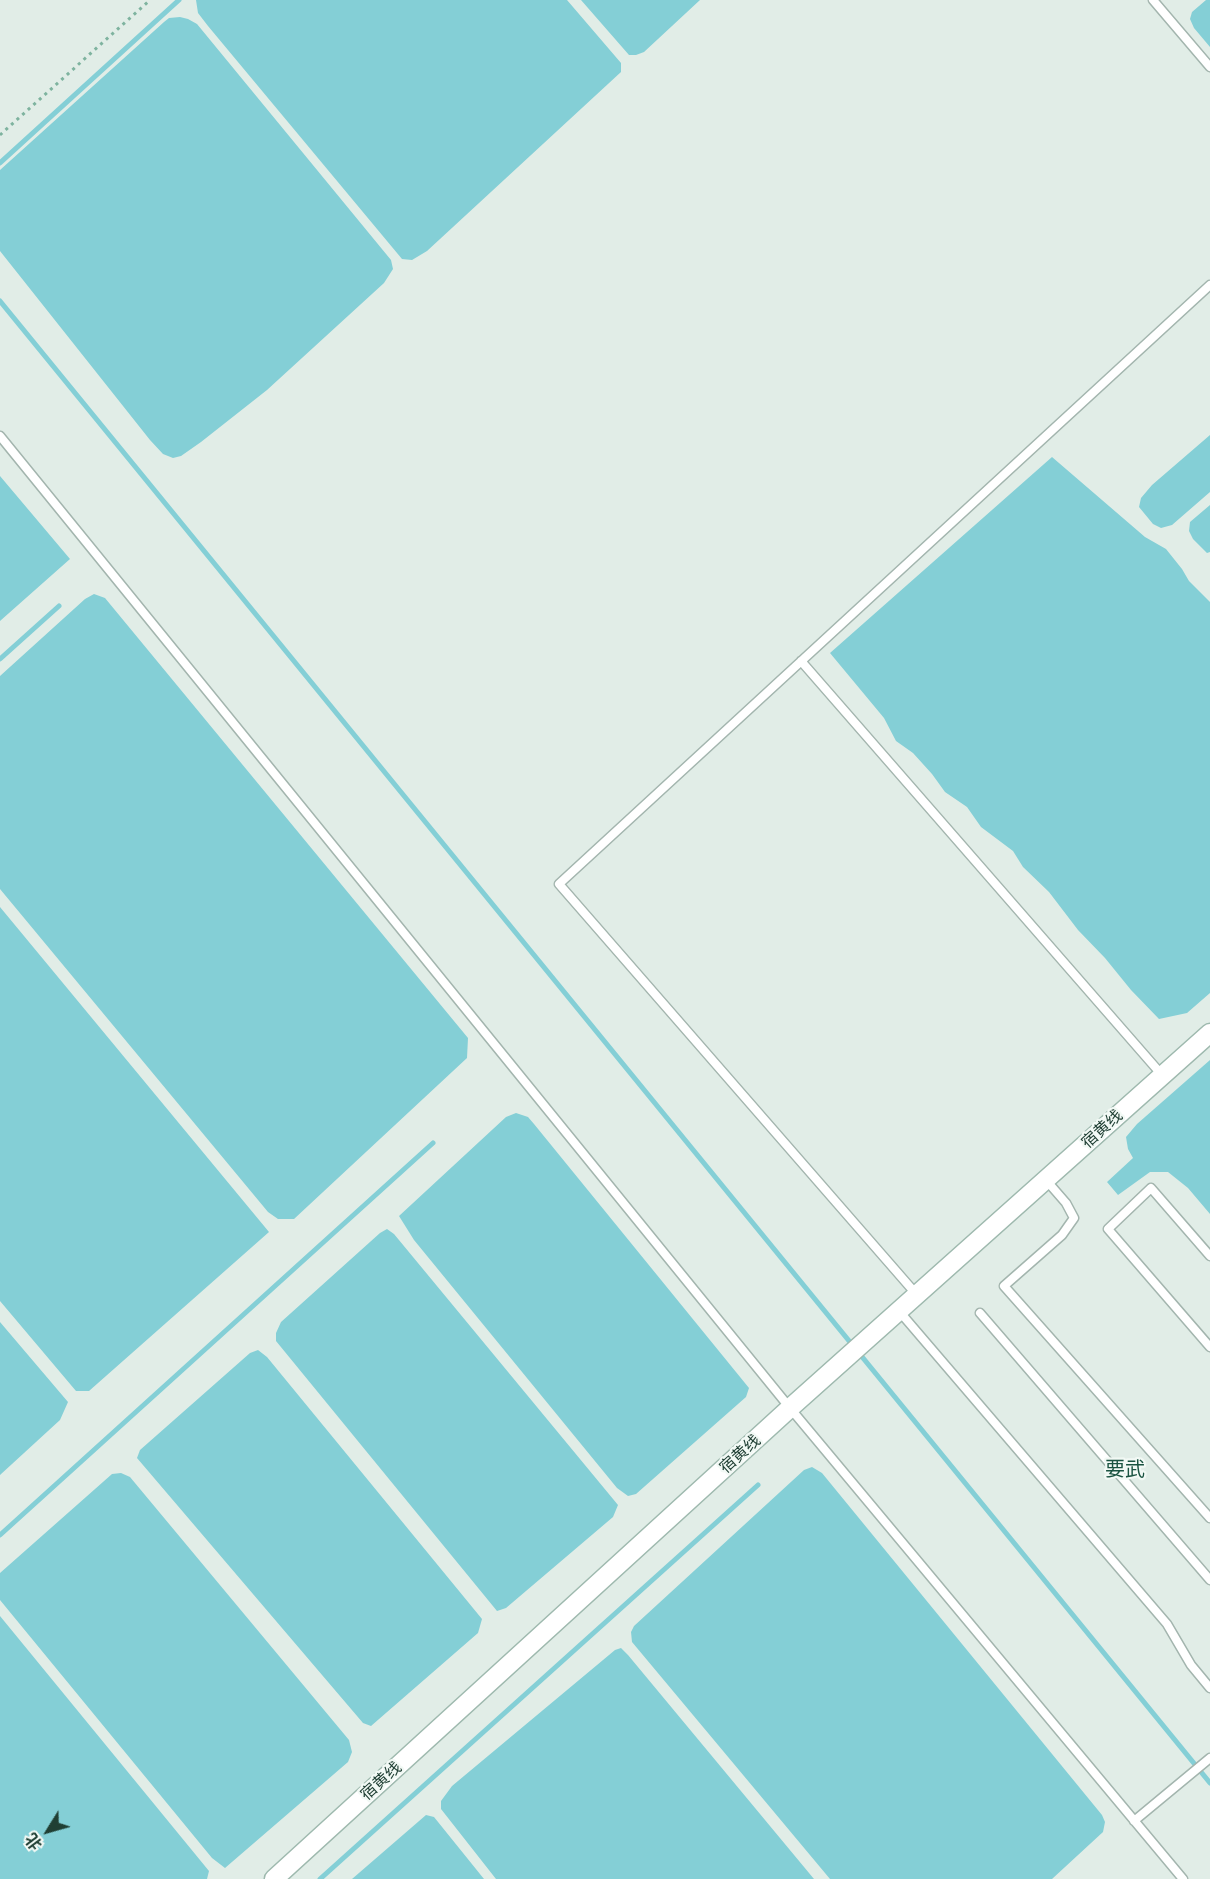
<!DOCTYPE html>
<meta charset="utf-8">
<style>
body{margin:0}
#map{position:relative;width:1210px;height:1879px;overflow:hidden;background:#e1ede7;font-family:Lato,"Noto Sans SC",sans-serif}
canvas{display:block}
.north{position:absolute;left:18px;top:1801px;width:60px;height:60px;-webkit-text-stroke:4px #f2f9f5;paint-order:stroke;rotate:233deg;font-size:16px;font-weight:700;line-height:24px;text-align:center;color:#203f34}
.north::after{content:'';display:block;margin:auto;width:21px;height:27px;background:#203f34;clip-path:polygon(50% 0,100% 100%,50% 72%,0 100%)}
</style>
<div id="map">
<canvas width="1210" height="1879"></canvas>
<div class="north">北</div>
</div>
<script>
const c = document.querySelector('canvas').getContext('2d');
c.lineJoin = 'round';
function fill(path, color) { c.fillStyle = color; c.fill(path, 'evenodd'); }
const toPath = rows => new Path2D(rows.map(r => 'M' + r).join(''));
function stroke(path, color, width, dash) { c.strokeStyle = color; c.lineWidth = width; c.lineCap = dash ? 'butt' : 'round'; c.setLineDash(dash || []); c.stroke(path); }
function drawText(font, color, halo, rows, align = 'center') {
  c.font = font + ' Lato,"Noto Sans SC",sans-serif'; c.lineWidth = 4.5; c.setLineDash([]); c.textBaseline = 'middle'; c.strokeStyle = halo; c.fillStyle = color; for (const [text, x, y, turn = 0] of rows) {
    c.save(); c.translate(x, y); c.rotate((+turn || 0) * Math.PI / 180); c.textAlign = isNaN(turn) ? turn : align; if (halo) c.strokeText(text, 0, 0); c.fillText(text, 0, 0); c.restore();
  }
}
const water = toPath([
 [196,0,567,0,621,63,621,72,427,251,412,260,402,259,208,26,198,13],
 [581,0,700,0,644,52,636,55,629,55],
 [1206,0,1210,0,1210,47,1194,28,1190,19,1192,12],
 [180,17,188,19,197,24,391,260,393,269,384,283,267,390,201,442,181,456,173,458,163,454,150,440,0,251,0,170,164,22,169,18],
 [1210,435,1210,492,1172,525,1161,528,1153,524,1139,507,1141,498,1152,485],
 [1052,457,1145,537,1166,549,1182,569,1189,581,1210,602,1210,993,1187,1013,1159,1019,1131,990,1105,958,1078,930,1049,892,1023,867,1013,851,981,827,967,807,945,792,932,774,913,753,896,741,884,718,830,653],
 [0,476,70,559,0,621],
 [1210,505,1210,552,1207,553,1193,539,1189,531,1190,522],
 [94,594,105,598,468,1038,467,1058,294,1219,278,1219,268,1212,0,889,0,676,85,599],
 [0,907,269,1232,89,1391,76,1391,0,1301],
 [1210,1060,1210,1214,1188,1188,1168,1172,1150,1172,1118,1195,1107,1182,1133,1158,1128,1149,1126,1137,1137,1124],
 [516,1113,528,1117,534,1124,749,1388,746,1397,636,1494,628,1496,617,1488,414,1240,399,1216,506,1117],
 [387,1229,394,1234,618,1505,613,1517,506,1608,497,1611,276,1341,276,1333,281,1322,380,1233],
 [0,1322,68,1402,60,1420,0,1475],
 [258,1350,267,1357,482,1619,478,1633,371,1726,363,1723,137,1458,140,1450,250,1353],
 [812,1467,822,1473,1102,1815,1105,1822,1103,1832,1052,1879,830,1879,632,1642,631,1632,634,1626,804,1470],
 [121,1473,130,1477,349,1740,352,1752,348,1762,225,1868,212,1858,0,1600,0,1573,112,1474],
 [0,1616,209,1871,207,1879,0,1879],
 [621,1648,628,1655,814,1879,496,1879,441,1809,441,1801,452,1786,615,1650],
 [426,1815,434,1817,484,1879,352,1879]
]);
const stream = toPath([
 [0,163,179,0],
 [0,301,1210,1783],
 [0,659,59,606],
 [0,1535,433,1143],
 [320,1879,758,1485]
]);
const path = toPath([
 [0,135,150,0]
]);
const service = toPath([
 [1153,0,1210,67],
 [0,436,790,1408,1183,1879],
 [801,661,1162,1075],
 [1046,1180,1066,1203,1074,1218,1062,1235,1004,1286,1210,1518],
 [1210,1256,1151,1188,1108,1229,1210,1347],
 [917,1295,559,884,1210,285],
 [899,1311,1167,1624,1191,1665,1210,1688],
 [980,1313,1210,1580],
 [1134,1821,1210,1758]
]);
const secondary = toPath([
 [274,1879,790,1408,1210,1033]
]);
const streetNames = [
 ["宿黄线",1102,1129,-42],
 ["宿黄线",740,1454,-42],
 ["宿黄线",381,1781,-42]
];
const quarterNames = [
 ["要武",1125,1470]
];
fill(water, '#84cfd6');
stroke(stream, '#84cfd6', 5);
stroke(service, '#a3b5ae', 11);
stroke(secondary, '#9eb9ae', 21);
stroke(path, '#7eb39f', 3, [3, 4.5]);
stroke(service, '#fff', 8);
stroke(secondary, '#fff', 18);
drawText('16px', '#203f34', '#f2f9f5', streetNames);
drawText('20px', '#1a5341', '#f2f9f5', quarterNames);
</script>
